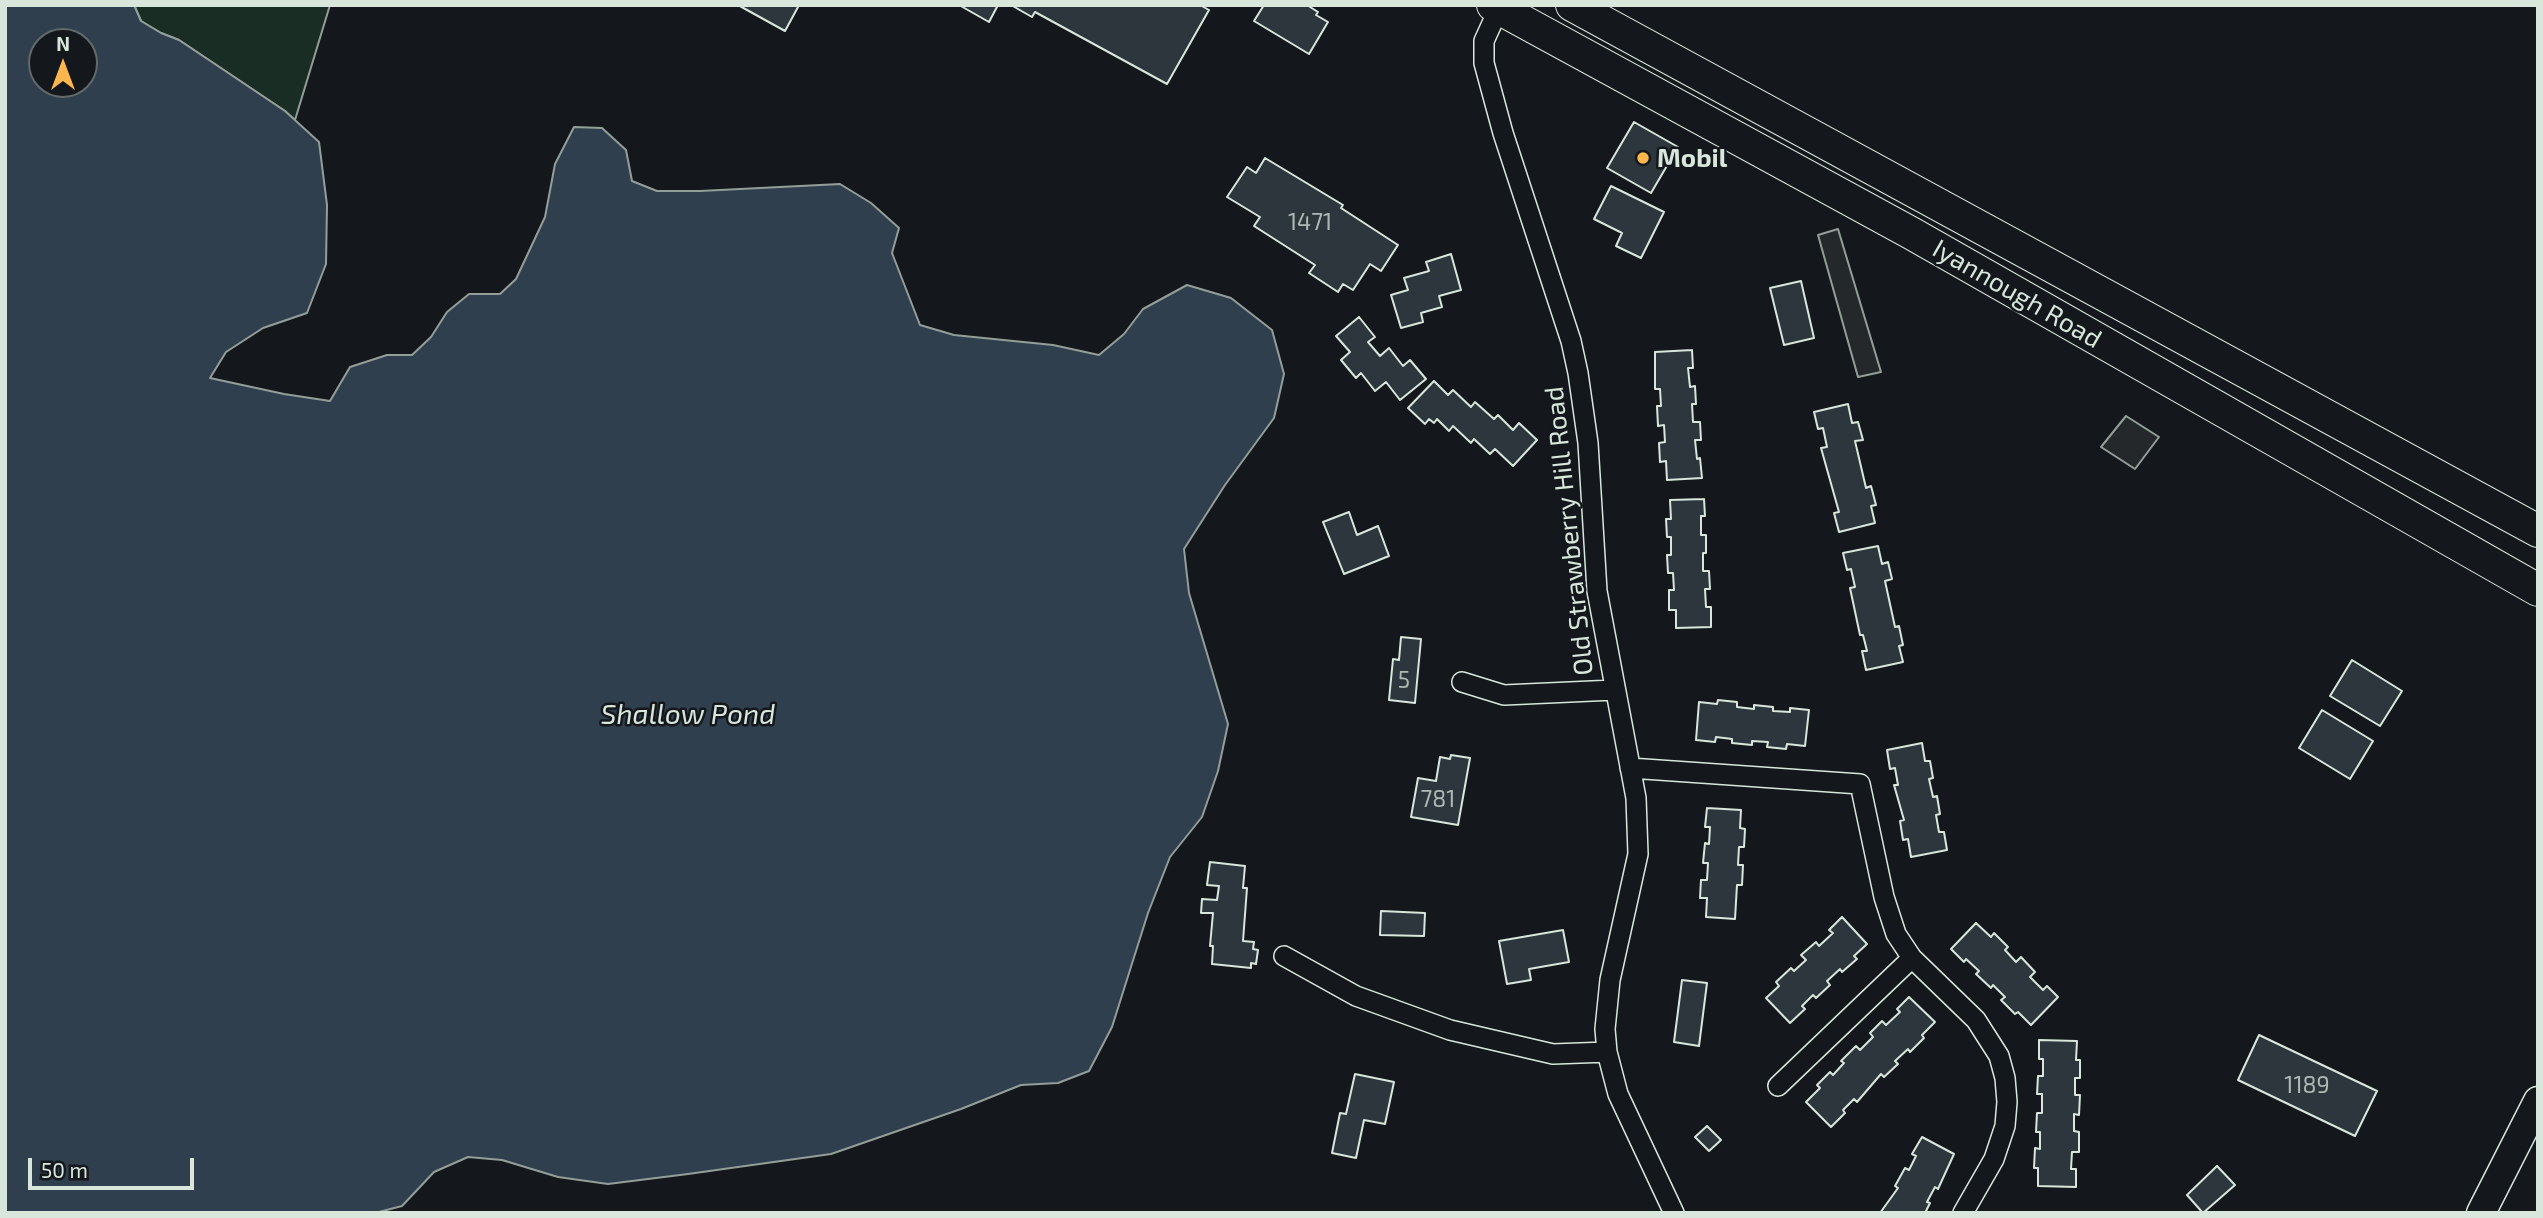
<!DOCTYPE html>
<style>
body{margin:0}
#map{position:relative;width:2543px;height:1218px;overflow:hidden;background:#14181c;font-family:"Exo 2",sans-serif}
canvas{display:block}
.frame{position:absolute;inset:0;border:7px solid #d8e6dc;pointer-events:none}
.north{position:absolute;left:28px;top:28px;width:70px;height:70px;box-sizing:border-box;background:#14181c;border:2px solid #626a69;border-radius:50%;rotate:0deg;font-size:19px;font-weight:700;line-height:28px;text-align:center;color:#d8e6dc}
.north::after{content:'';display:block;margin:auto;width:24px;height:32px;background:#ffb74d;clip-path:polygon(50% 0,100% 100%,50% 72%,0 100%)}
.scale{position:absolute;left:28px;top:1158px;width:166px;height:32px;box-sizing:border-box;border:4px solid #d8e6dc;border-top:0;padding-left:9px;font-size:21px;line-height:24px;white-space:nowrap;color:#d8e6dc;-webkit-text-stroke:5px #14181c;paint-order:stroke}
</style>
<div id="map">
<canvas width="2543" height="1218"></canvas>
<div class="frame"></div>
<div class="north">N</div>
<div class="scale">50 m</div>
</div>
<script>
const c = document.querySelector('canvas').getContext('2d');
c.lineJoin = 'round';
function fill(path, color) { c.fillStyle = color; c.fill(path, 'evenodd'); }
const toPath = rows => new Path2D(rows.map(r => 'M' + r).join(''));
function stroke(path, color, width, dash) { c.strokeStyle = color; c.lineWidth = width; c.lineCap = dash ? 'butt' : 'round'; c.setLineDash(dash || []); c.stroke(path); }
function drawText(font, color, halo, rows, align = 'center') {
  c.font = font + ' "Exo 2",sans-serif'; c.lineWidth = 5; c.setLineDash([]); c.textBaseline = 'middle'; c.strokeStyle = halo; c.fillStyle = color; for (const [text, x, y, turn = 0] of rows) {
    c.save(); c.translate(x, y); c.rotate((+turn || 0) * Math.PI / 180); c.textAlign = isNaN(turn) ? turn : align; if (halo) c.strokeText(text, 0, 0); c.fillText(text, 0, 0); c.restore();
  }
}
const green = toPath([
 [134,5,330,5,295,120,285,111,179,40,161,33,141,21,134,5]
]);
const parking = toPath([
 [1838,229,1881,372,1858,377,1818,235,1838,229],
 [2126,416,2159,437,2135,469,2101,447,2126,416]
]);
const water = toPath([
 [5,5,134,5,141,21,161,33,179,40,285,111,319,142,327,205,326,264,307,313,263,328,226,352,210,378,284,394,330,401,350,367,387,355,412,355,431,337,447,312,469,294,500,294,516,279,545,217,555,164,574,127,602,128,626,150,632,181,657,191,700,191,840,184,871,203,899,228,892,253,920,325,954,335,1053,345,1099,355,1124,334,1143,309,1187,285,1231,298,1272,330,1284,374,1274,418,1225,485,1184,549,1189,593,1228,724,1218,771,1202,817,1170,857,1148,913,1112,1027,1089,1071,1058,1083,1021,1085,961,1109,831,1154,688,1174,608,1184,558,1177,502,1160,468,1157,434,1172,402,1206,375,1213,5,1213,5,5],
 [42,42,84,42,84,84,42,84,42,42]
]);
const building = toPath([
 [738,5,795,5,798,7,785,31,738,5],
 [959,5,998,5,989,22,959,5],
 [1011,5,1200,5,1209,10,1167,84,1035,12,1032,17,1011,5],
 [1264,5,1307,5,1318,12,1316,15,1328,22,1309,54,1254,21,1264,5],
 [1634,122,1678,147,1651,193,1607,168,1634,122],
 [1265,158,1343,205,1341,208,1398,245,1381,271,1370,264,1353,290,1343,284,1338,292,1309,273,1315,265,1254,226,1260,217,1227,197,1247,167,1256,173,1265,158],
 [1611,186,1664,212,1641,258,1616,246,1622,233,1594,219,1611,186],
 [1451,254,1461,290,1439,296,1442,307,1421,313,1423,322,1401,328,1391,295,1408,290,1404,278,1429,271,1426,262,1451,254],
 [1801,281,1814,338,1784,345,1770,288,1801,281],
 [1359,317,1375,337,1368,342,1380,356,1389,348,1403,366,1410,360,1426,379,1400,400,1386,382,1375,391,1361,373,1356,378,1341,360,1350,352,1336,336,1359,317],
 [1692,350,1693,368,1688,368,1690,387,1695,386,1696,404,1692,404,1693,422,1700,422,1701,440,1695,440,1697,459,1700,458,1702,478,1667,480,1666,461,1660,462,1659,443,1665,442,1664,425,1658,426,1657,406,1661,406,1660,389,1655,389,1655,352,1692,350],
 [1434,381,1448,395,1453,390,1471,407,1475,402,1494,419,1498,415,1513,430,1519,423,1537,440,1513,466,1495,449,1490,454,1474,439,1471,443,1453,426,1449,431,1437,419,1434,423,1429,419,1425,424,1408,408,1434,381],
 [1848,404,1852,423,1858,422,1863,440,1855,441,1866,488,1871,486,1876,505,1871,506,1875,523,1839,532,1834,513,1839,512,1821,448,1827,447,1823,428,1818,429,1814,412,1848,404],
 [1704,499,1705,516,1701,516,1701,535,1706,535,1706,553,1703,553,1703,571,1709,571,1710,589,1705,589,1706,607,1711,607,1711,627,1676,628,1676,610,1669,610,1669,590,1674,590,1673,573,1668,573,1667,555,1671,555,1671,537,1667,537,1666,519,1671,519,1670,500,1704,499],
 [1349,512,1357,535,1378,526,1389,556,1344,574,1323,522,1349,512],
 [1878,546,1882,564,1888,562,1892,579,1885,581,1895,627,1899,626,1903,645,1899,646,1903,662,1866,670,1862,651,1867,651,1863,635,1860,635,1850,588,1855,587,1851,569,1847,570,1843,553,1878,546],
 [1401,637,1421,639,1415,703,1389,700,1393,659,1399,660,1401,637],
 [2352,660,2402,691,2380,726,2330,696,2352,660],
 [1718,700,1737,702,1737,707,1754,709,1754,705,1773,707,1773,711,1790,712,1790,708,1809,710,1805,746,1787,744,1786,749,1767,747,1768,742,1752,741,1752,745,1732,743,1732,739,1716,737,1715,742,1696,740,1699,702,1717,704,1718,700],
 [2322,710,2373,741,2350,779,2299,748,2322,710],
 [1922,743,1925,761,1930,761,1933,778,1929,779,1933,797,1937,796,1940,814,1936,815,1939,832,1944,832,1947,850,1911,857,1908,839,1903,840,1900,821,1904,820,1894,785,1898,785,1895,768,1890,769,1887,750,1922,743],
 [1451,755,1470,758,1458,825,1411,817,1418,778,1436,781,1440,757,1450,759,1451,755],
 [1707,808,1741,810,1740,828,1745,829,1744,847,1739,847,1738,865,1743,865,1742,885,1737,885,1735,919,1706,917,1707,898,1700,898,1701,880,1707,880,1708,863,1703,863,1705,843,1709,844,1710,827,1705,827,1707,808],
 [1210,862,1245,866,1243,888,1247,888,1243,941,1254,942,1253,949,1258,950,1256,964,1251,963,1251,968,1212,964,1213,946,1210,946,1213,913,1201,913,1202,899,1217,900,1219,886,1207,885,1210,862],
 [1381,911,1425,913,1424,936,1380,935,1381,911],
 [1842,917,1867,944,1854,956,1857,959,1842,972,1840,969,1827,981,1830,985,1816,998,1813,995,1802,1006,1805,1009,1790,1023,1766,998,1779,986,1776,982,1791,968,1794,971,1806,960,1801,955,1816,942,1819,946,1833,933,1829,930,1842,917],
 [1976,923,1991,937,1994,933,2008,947,2005,950,2016,962,2021,957,2035,972,2030,977,2043,990,2047,986,2058,997,2031,1025,2018,1012,2015,1014,2001,1000,2005,997,1993,985,1991,988,1976,974,1979,971,1966,959,1964,962,1951,949,1976,923],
 [1563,930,1569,962,1529,969,1531,980,1507,984,1499,941,1563,930],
 [1682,980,1707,983,1699,1046,1674,1042,1682,980],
 [1909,997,1935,1022,1922,1035,1924,1038,1910,1052,1908,1049,1895,1061,1898,1064,1884,1077,1881,1074,1857,1102,1854,1099,1843,1110,1845,1113,1831,1127,1806,1102,1820,1088,1817,1085,1830,1072,1833,1075,1844,1063,1841,1061,1856,1046,1860,1050,1873,1037,1870,1033,1882,1021,1886,1025,1900,1012,1897,1009,1909,997],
 [2259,1035,2377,1091,2355,1136,2238,1080,2259,1035],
 [2039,1040,2077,1041,2076,1060,2080,1060,2080,1078,2075,1078,2075,1095,2080,1095,2079,1115,2074,1114,2074,1131,2079,1132,2079,1152,2072,1152,2071,1169,2076,1169,2076,1187,2038,1186,2038,1168,2034,1168,2035,1148,2040,1149,2040,1132,2036,1132,2037,1113,2042,1113,2042,1094,2037,1094,2038,1076,2043,1076,2043,1059,2039,1059,2039,1040],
 [1355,1074,1394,1082,1385,1124,1364,1120,1356,1158,1332,1153,1340,1113,1346,1114,1355,1074],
 [1707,1126,1721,1140,1709,1151,1695,1137,1707,1126],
 [1922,1137,1954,1154,1938,1189,1935,1187,1927,1202,1930,1203,1925,1213,1880,1213,1898,1188,1895,1186,1905,1168,1909,1170,1916,1156,1912,1154,1922,1137],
 [2217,1166,2235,1185,2203,1213,2187,1195,2217,1166]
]);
const street = toPath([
 [1499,8,1484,41,1484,63,1503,133,1571,341,1578,373,1588,443,1597,591,1636,798,1638,854,1610,980,1605,1029,1607,1052,1618,1094,1674,1213],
 [1462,682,1504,695,1614,690],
 [1630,768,1860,784,1884,897,1896,934,1912,958,1976,1020,1999,1056,2005,1078,2007,1102,2005,1126,1994,1159,1963,1213],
 [1284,956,1356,996,1450,1030,1553,1054,1607,1052],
 [1778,1086,1912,958]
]);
const secondary = toPath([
 [2481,1213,2538,1101]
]);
const primary = toPath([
 [1493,5,1911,233,2538,590],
 [1572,5,2538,531]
]);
const markers = [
 [1643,158,7,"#ffb74d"]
];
const numberNames = [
 ["1471",1310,222],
 ["5",1404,680],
 ["781",1438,799],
 ["1189",2307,1085]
];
const poiNames = [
 ["Mobil",1657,158]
];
const streetNames = [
 ["Iyannough Road",2017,294,30],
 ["Old Strawberry Hill Road",1569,531,-96]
];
const waterNames = [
 ["Shallow Pond",688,715]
];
fill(green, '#1a2d24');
stroke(green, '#939e99', 2);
fill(parking, '#24282b');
stroke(parking, '#939e99', 2);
fill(water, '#2f3f4d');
stroke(water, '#939e99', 2);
fill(building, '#2c363c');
stroke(building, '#d8e6dc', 2);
stroke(street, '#d8e6dc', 22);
stroke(secondary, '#d8e6dc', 31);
stroke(primary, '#d8e6dc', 34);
stroke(street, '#14181c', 19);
stroke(secondary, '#14181c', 28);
stroke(primary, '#14181c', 32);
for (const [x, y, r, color] of markers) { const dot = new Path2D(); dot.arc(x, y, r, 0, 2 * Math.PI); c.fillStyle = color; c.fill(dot); stroke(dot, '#14181c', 2.5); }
drawText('23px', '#adbab4', null, numberNames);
drawText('bold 26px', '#d8e6dc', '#14181c', poiNames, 'left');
drawText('26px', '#d8e6dc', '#14181c', streetNames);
drawText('italic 28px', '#d8e6dc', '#14181c', waterNames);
</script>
